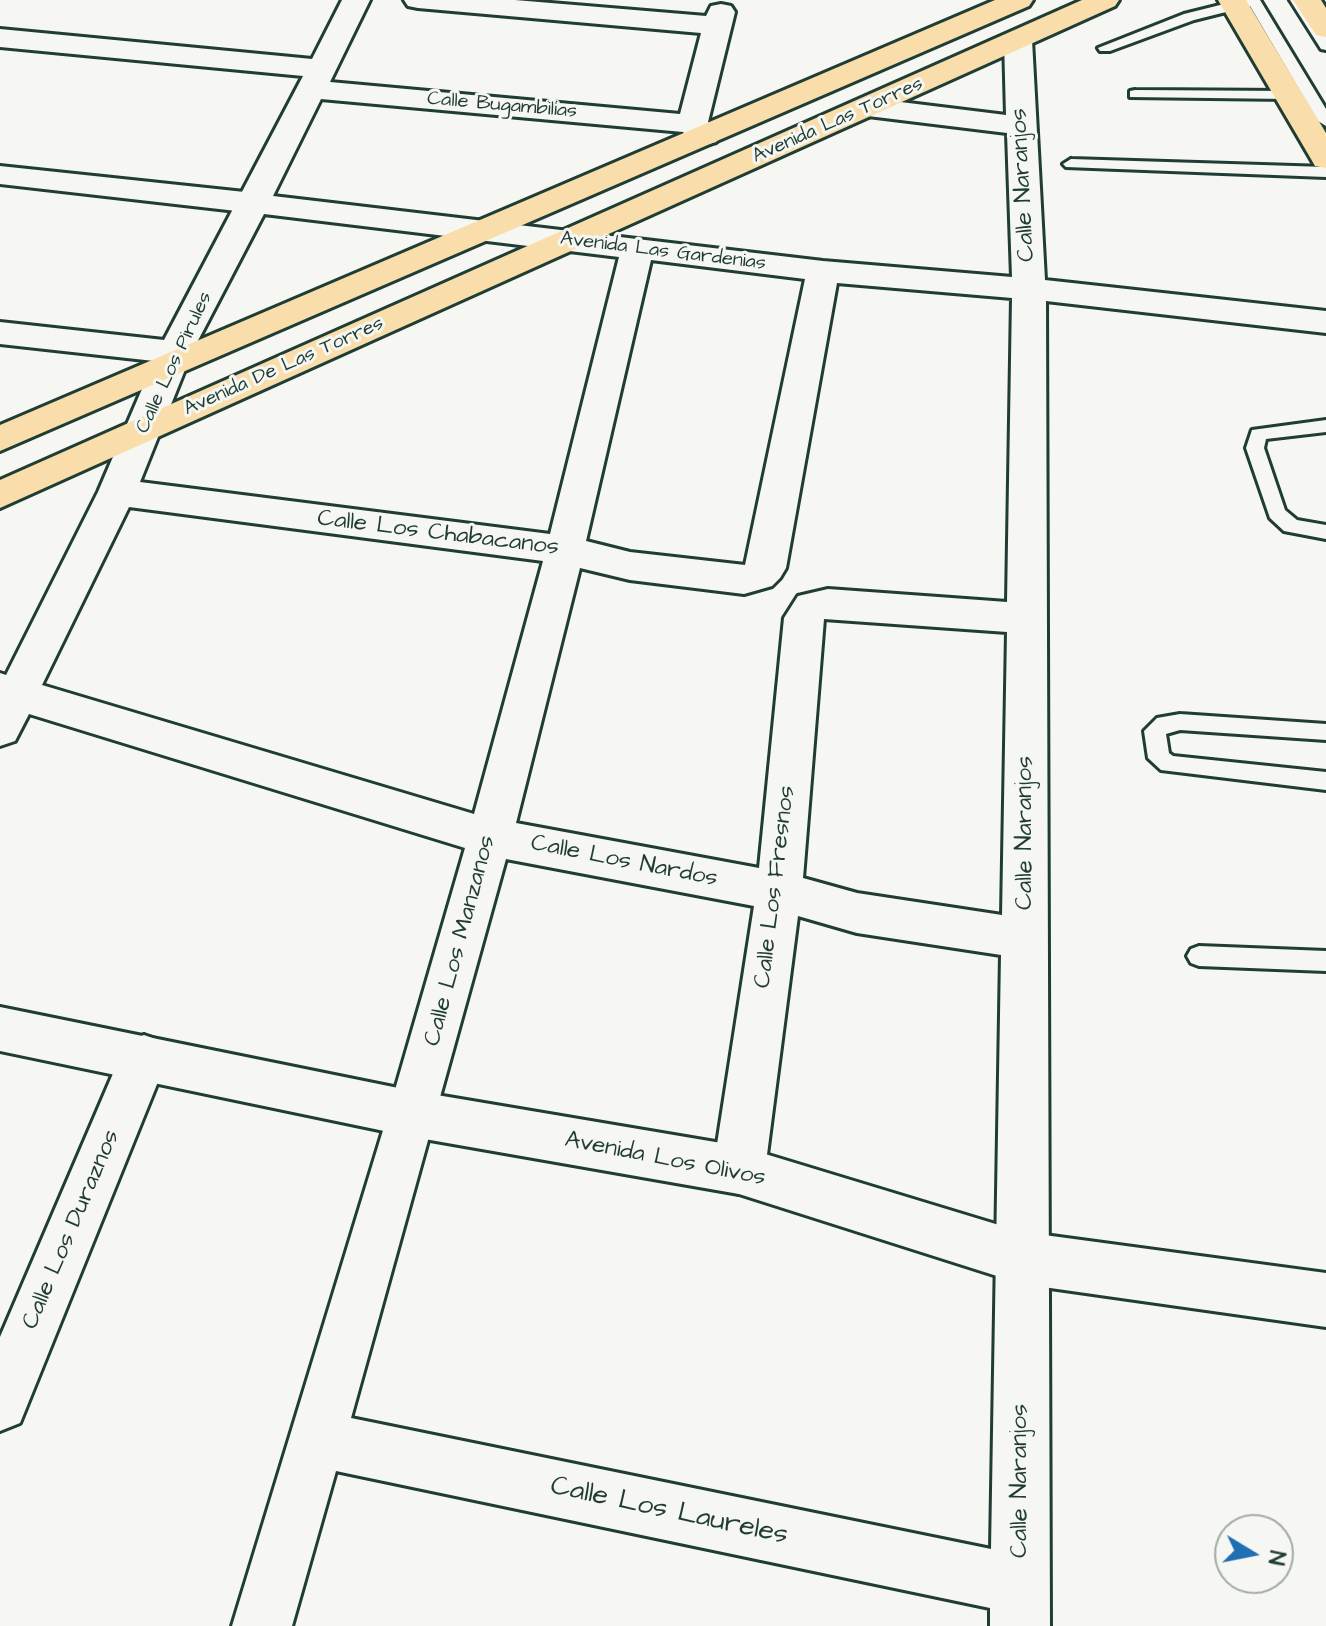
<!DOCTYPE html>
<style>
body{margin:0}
#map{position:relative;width:1326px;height:1626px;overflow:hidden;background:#f6f6f2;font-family:"Architects Daughter",sans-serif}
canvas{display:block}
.north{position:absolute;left:1214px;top:1514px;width:80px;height:80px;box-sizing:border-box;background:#f6f6f2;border:2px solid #a0aca6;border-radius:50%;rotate:100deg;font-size:22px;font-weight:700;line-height:32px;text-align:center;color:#1f3d34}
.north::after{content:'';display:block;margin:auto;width:28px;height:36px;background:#1f6fb2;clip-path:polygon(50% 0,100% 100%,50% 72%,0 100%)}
</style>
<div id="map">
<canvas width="1326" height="1626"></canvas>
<div class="north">N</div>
</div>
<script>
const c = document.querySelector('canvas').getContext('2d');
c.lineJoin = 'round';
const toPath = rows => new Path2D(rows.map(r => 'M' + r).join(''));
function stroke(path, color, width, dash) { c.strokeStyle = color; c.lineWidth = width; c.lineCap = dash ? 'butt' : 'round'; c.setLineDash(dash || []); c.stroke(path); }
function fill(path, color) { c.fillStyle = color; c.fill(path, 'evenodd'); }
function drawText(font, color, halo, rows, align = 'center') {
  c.font = font + ' "Architects Daughter",sans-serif'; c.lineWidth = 6; c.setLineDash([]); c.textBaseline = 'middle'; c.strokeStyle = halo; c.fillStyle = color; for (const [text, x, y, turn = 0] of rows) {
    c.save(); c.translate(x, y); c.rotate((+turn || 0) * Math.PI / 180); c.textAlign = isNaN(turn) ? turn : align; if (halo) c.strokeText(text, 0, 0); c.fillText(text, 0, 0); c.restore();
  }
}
const service = toPath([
 [1240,0,1260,0,1326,109,1326,126,1318,121,1250,6,1194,20,1110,51,1100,51,1098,48,1184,14,1240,0],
 [1290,0,1304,0,1326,35,1326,50,1321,49,1290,0],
 [1135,90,1288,91,1295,95,1288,99,1130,97,1130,91,1135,90],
 [1071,159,1326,167,1326,177,1066,167,1063,164,1071,159],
 [1326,420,1326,432,1266,439,1264,448,1285,510,1297,520,1326,525,1326,539,1284,531,1270,518,1246,448,1252,430,1326,420],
 [1180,714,1326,724,1326,740,1180,730,1166,734,1169,753,1173,756,1326,772,1326,790,1161,770,1148,758,1144,731,1157,718,1180,714],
 [1199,946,1326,951,1326,971,1199,966,1191,963,1187,956,1191,949,1199,946]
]);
const minor = toPath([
 [342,0,370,0,330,82,680,114,701,33,418,8,408,6,404,0,515,0,706,16,711,6,721,4,731,6,735,12,708,122,720,136,716,142,705,145,694,142,683,132,321,99,273,196,823,261,1012,277,1007,133,868,116,857,113,853,107,857,101,868,98,1006,115,1004,40,1008,34,1018,31,1028,34,1032,40,1045,280,1326,311,1326,333,1046,301,1050,1626,990,1626,990,1608,336,1471,292,1626,232,1626,388,1114,465,848,29,714,15,741,0,746,0,673,6,675,98,492,154,361,0,344,0,322,164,340,303,76,0,47,0,29,312,59,342,0],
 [264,214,619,257,550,534,140,482,192,352,264,214],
 [651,260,805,279,745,565,630,552,586,541,651,260],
 [837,283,1012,298,1007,602,828,589,798,596,784,618,759,868,516,823,580,568,630,580,744,594,772,586,780,578,786,568,837,283],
 [129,507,543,561,474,814,42,685,129,507],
 [824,619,1007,632,1002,915,857,893,803,878,824,619],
 [506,859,754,906,713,1170,721,1187,739,1194,757,1187,765,1170,798,916,857,933,1001,955,991,1549,351,1418,506,859],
 [144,1035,161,1041,168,1057,20,1423,0,1431,0,1337,127,1041,144,1035]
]);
const tertiary = toPath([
 [0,166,254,193,265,196,270,203,265,210,254,213,0,184,0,166],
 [0,1007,413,1091,739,1146,1022,1232,1326,1273,1326,1327,1022,1284,739,1194,413,1137,0,1051,0,1007]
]);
const primary = toPath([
 [995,0,1033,0,1029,6,0,451,0,425,995,0],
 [1082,0,1119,0,1115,6,0,508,0,480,1082,0],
 [1218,0,1246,0,1326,133,1326,168,1315,166,1311,159,1218,0],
 [1293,0,1321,0,1326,8,1326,37,1316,35,1293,0]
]);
const farStreetnames = [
 ["Calle Bugambilias",502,106,5],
 ["Avenida Las Torres",838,121,-24],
 ["Avenida Las Gardenias",663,252,7],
 ["Calle Los Pirules",175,363,-65],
 ["Avenida De Las Torres",284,367,-24]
];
const streetNames = [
 ["Calle Naranjos",1024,185,-93],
 ["Calle Los Chabacanos",438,534,7],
 ["Calle Naranjos",1026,833,-90],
 ["Calle Los Nardos",624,862,11],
 ["Calle Los Fresnos",776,887,-83],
 ["Calle Los Manzanos",461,941,-75],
 ["Avenida Los Olivos",665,1160,11],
 ["Calle Los Duraznos",72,1230,-67],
 ["Calle Naranjos",1021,1481,-90]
];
const nearStreetnames = [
 ["Calle Los Laureles",669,1512,12]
];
stroke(service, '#1f3d34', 6);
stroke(minor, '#1f3d34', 6);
stroke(tertiary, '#1f3d34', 6);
stroke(primary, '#1f3d34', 6);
fill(service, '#f6f6f2');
fill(minor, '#f6f6f2');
fill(tertiary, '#f6f6f2');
fill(primary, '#f9deab');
drawText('20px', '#1f3d34', '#f6f6f2', farStreetnames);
drawText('24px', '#1f3d34', '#f6f6f2', streetNames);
drawText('28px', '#1f3d34', '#f6f6f2', nearStreetnames);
</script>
